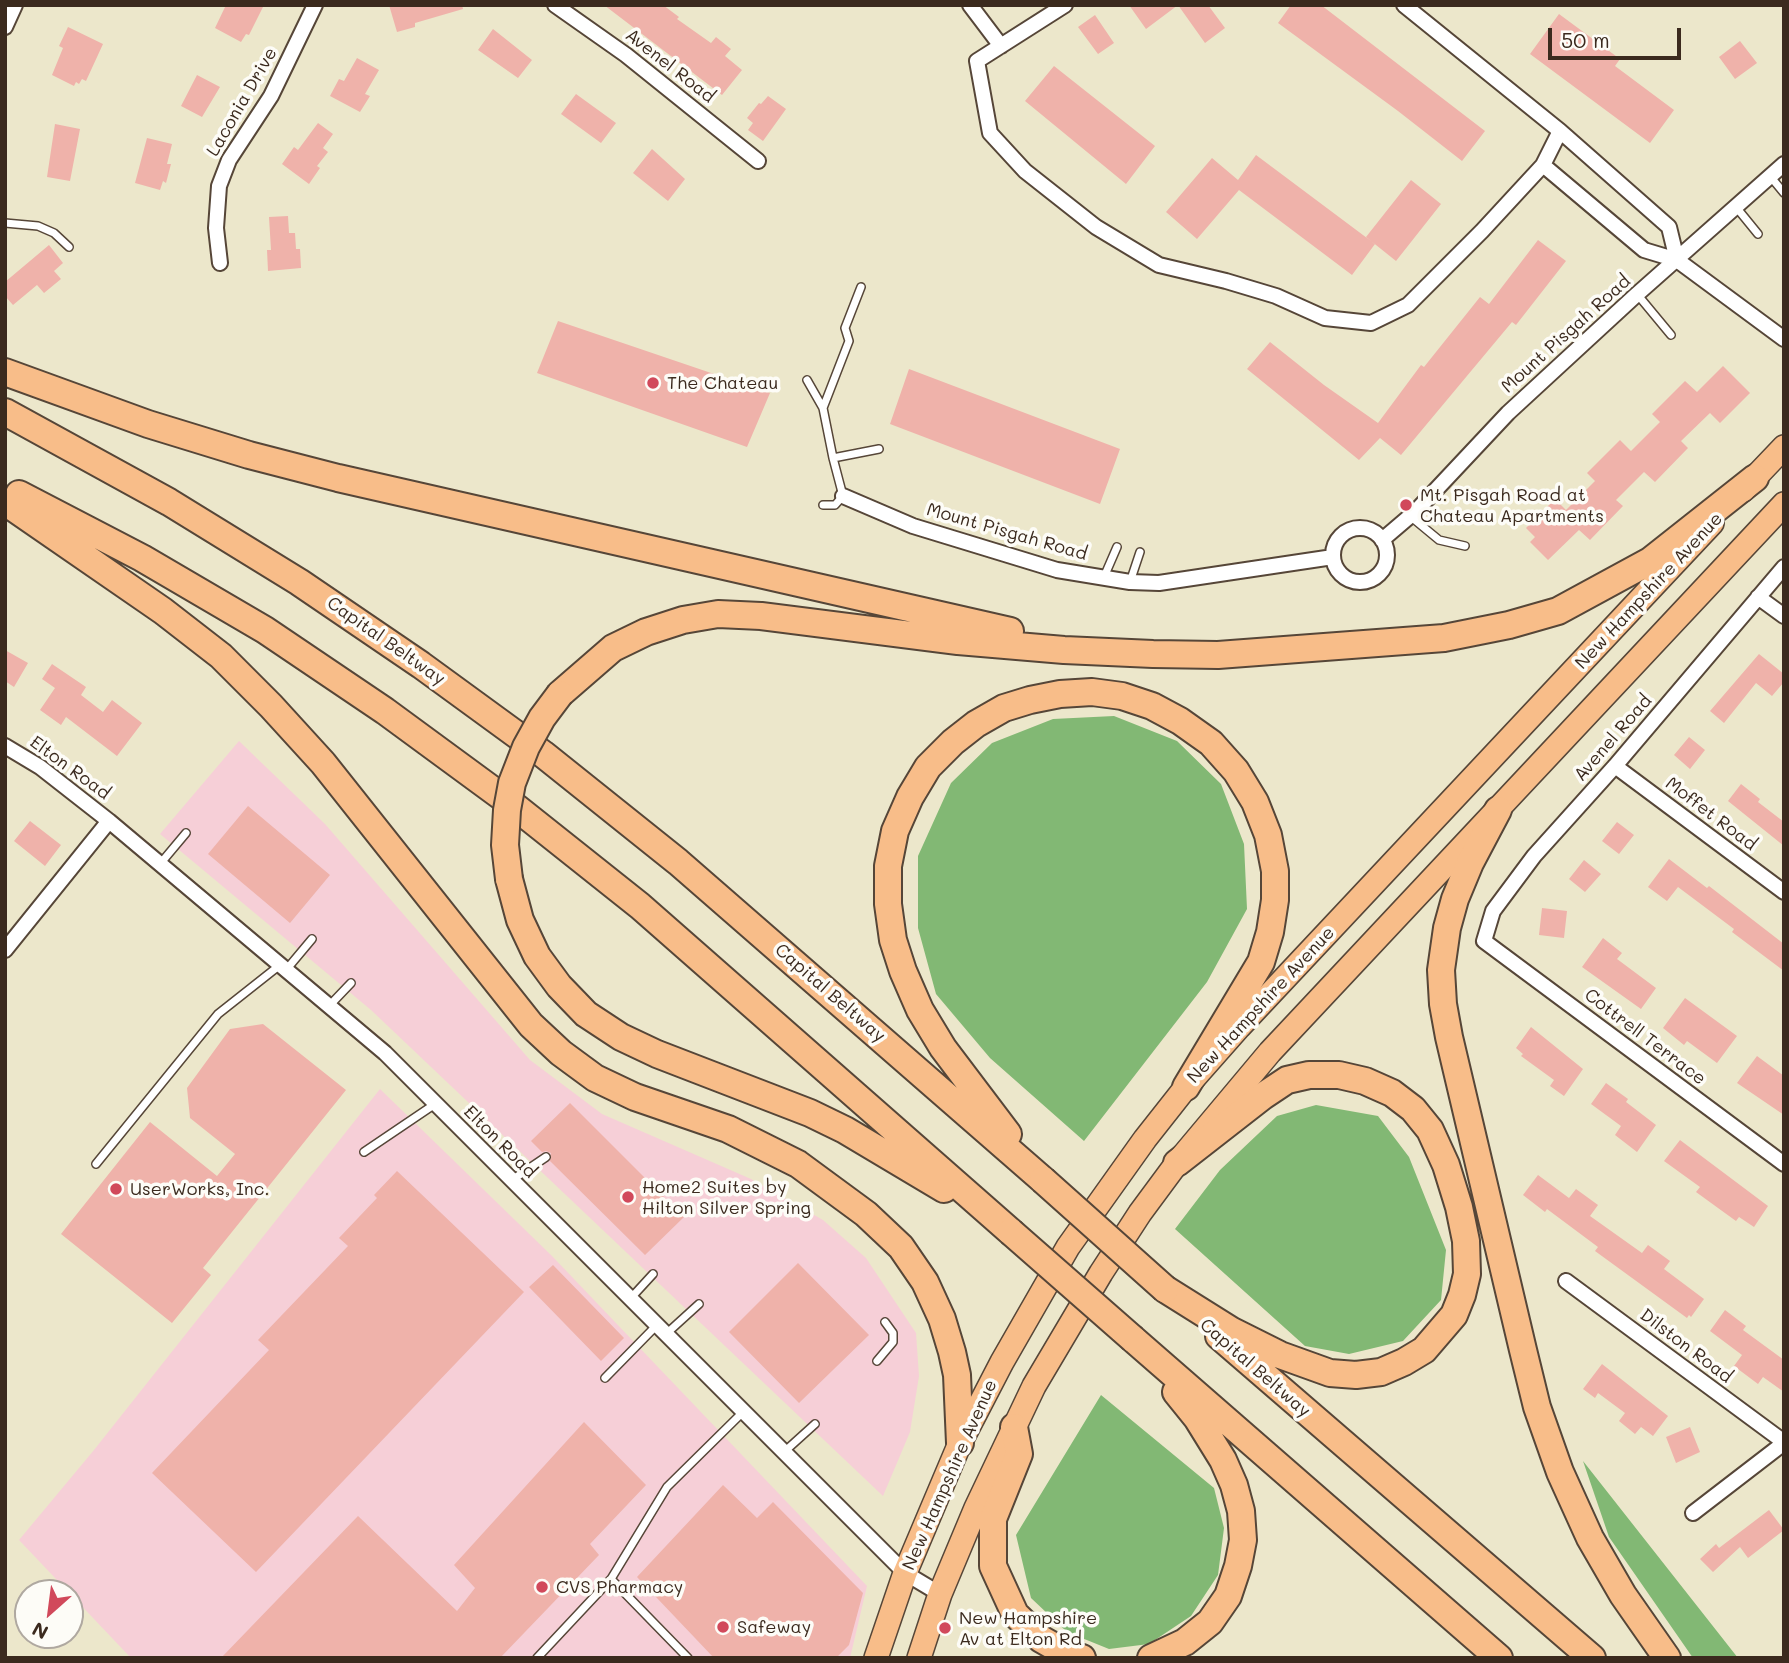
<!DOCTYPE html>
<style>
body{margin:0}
#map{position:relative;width:1789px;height:1663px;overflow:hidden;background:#ece7cb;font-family:Mali,sans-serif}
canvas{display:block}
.frame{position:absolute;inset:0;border:7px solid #3b2a1e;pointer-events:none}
.north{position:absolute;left:14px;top:1579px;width:70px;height:70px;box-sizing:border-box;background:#fdfcf7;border:2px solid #afa8a0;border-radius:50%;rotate:208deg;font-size:19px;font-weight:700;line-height:28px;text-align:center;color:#3b2a1e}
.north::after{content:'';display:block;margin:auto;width:24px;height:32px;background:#d1495b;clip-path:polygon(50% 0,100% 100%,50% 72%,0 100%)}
.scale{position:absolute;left:1548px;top:28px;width:133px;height:32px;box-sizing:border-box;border:4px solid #3b2a1e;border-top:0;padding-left:9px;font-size:21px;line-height:24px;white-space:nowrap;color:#3b2a1e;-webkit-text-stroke:5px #fdfcf7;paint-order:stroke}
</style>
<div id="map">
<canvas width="1789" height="1663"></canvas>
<div class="frame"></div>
<div class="north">N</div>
<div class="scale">50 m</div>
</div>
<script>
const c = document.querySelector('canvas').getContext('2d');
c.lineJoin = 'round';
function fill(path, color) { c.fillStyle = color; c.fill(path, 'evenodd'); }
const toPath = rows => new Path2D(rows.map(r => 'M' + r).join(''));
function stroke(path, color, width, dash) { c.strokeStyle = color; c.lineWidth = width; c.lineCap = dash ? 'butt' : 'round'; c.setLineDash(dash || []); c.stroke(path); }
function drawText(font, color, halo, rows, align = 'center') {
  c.font = font + ' Mali,sans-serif'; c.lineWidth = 7; c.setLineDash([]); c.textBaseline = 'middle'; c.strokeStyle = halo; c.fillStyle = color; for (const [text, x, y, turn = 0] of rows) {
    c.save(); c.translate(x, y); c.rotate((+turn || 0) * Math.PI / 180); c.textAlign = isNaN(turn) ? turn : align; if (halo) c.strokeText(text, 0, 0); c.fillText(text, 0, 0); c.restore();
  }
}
const built = toPath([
 [239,741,325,824,530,1060,602,1114,751,1179,823,1220,866,1258,916,1333,919,1376,910,1432,883,1496,371,1010,160,834],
 [380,1089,552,1256,867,1586,850,1658,131,1658,19,1540,94,1450]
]);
const forest = toPath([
 [1114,716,1177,741,1221,784,1244,844,1247,909,1207,982,1084,1141,990,1058,936,994,918,928,918,856,951,783,992,743,1053,719],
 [1316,1105,1378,1116,1409,1157,1446,1250,1441,1300,1403,1341,1349,1354,1305,1346,1175,1229,1220,1170,1277,1116],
 [1101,1395,1214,1488,1224,1528,1218,1575,1191,1616,1149,1644,1109,1649,1067,1632,1031,1598,1016,1535],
 [1583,1461,1738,1658,1693,1658,1609,1537]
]);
const building = toPath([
 [226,5,264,5,249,35,246,34,241,42,215,28],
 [389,5,462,5,463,9,415,23,415,27,397,32],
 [604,5,663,5,679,17,677,19,711,43,716,37,731,49,725,56,742,70,722,95],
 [1129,5,1208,5,1225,28,1205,43,1178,5,1146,29],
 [1291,5,1321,5,1485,131,1462,161,1398,111,1278,23],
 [1559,14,1620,59,1615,66,1674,110,1650,143,1530,54],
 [1095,15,1114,43,1098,54,1078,27],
 [68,27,103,44,86,81,82,79,79,84,76,82,74,86,52,75,63,48,59,46],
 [493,29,532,60,518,78,478,50],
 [1740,41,1757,63,1735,79,1719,57],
 [357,58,379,70,365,94,370,96,360,112,330,96,339,79,344,81],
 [1054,66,1155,146,1126,184,1025,101],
 [197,75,220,87,202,117,181,106],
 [576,94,616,123,601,143,561,114],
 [768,96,786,109,763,141,748,130,753,123,747,118,759,103,761,104],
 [318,123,333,134,323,148,328,152,317,166,320,168,309,184,282,164,294,147,298,150],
 [55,124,80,129,70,181,47,177],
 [147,138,172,144,167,164,171,164,166,183,163,181,160,190,135,183],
 [652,149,685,179,668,201,633,173],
 [1256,155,1375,244,1352,275,1239,190,1197,239,1166,212,1212,158,1238,180],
 [1411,180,1441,204,1396,261,1366,237],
 [288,216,289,233,295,233,296,249,300,249,301,268,268,271,267,250,271,250,269,217],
 [1538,240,1566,261,1516,325,1512,322,1401,455,1380,438,1359,460,1247,369,1270,342,1324,385,1378,423,1421,365,1424,367,1480,297,1489,304],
 [49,245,63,263,54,271,61,279,44,293,37,285,13,305,5,296,5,282],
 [558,321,770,393,747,447,537,373],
 [1723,366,1750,393,1720,423,1710,413,1681,441,1688,448,1655,482,1644,472,1616,500,1623,506,1590,540,1579,530,1548,560,1530,542,1535,537,1526,528,1555,499,1566,510,1595,481,1587,473,1620,440,1631,451,1660,422,1652,414,1685,381,1697,392],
 [909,369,1120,449,1100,504,890,424],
 [5,650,28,663,14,687,5,681],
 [1759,654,1784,674,1784,682,1772,696,1756,683,1724,723,1710,711],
 [52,664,86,687,81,695,103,712,112,700,142,723,117,756,66,717,61,725,40,710,55,688,42,679],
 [1689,737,1705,750,1690,769,1674,755],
 [1741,784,1760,799,1758,802,1784,822,1784,846,1728,801],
 [248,806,330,875,290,923,208,854],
 [30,821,61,845,45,866,14,841],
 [1617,822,1634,835,1619,854,1602,841],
 [1669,859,1707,888,1709,886,1784,944,1784,971,1732,932,1734,929,1678,887,1667,901,1648,887],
 [1584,860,1601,874,1585,892,1569,879],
 [1542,908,1567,911,1564,938,1539,935],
 [1603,938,1622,953,1617,959,1656,988,1641,1009,1582,967],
 [1685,998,1737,1036,1717,1063,1687,1041,1684,1045,1663,1028],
 [263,1024,346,1090,203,1268,211,1275,172,1323,61,1234,150,1122,217,1176,235,1154,190,1118,187,1088,230,1029],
 [1531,1027,1583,1069,1564,1096,1550,1086,1554,1080,1521,1056,1523,1054,1516,1048],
 [1757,1056,1784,1076,1784,1115,1737,1083],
 [1606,1083,1628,1099,1626,1102,1656,1125,1637,1152,1615,1135,1621,1126,1591,1104],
 [570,1103,684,1217,645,1255,550,1161,551,1153,546,1151,542,1152,531,1141],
 [1680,1140,1768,1206,1754,1227,1739,1217,1736,1221,1718,1208,1696,1192,1700,1187,1664,1161],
 [397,1171,524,1292,256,1572,152,1473,269,1350,258,1340,348,1246,339,1238,377,1198,374,1195],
 [1538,1175,1569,1198,1576,1189,1598,1205,1590,1216,1642,1253,1648,1245,1670,1261,1664,1269,1704,1299,1691,1317,1689,1315,1687,1318,1595,1251,1598,1247,1547,1209,1545,1212,1523,1195],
 [798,1263,869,1335,799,1403,729,1332],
 [553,1265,624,1338,601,1361,529,1287],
 [1725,1310,1746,1326,1743,1330,1784,1360,1784,1392,1763,1377,1758,1384,1734,1366,1742,1355,1710,1331],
 [1602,1364,1668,1416,1653,1436,1641,1427,1635,1434,1619,1421,1625,1413,1598,1393,1595,1398,1583,1389],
 [584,1422,646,1485,590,1544,599,1555,500,1658,221,1658,358,1516,457,1611,475,1588,454,1565],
 [1690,1427,1700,1452,1676,1463,1666,1437],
 [723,1485,757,1518,773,1502,863,1593,849,1645,836,1658,714,1658,637,1577],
 [1769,1510,1784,1530,1748,1558,1740,1547,1713,1572,1700,1559,1716,1544,1719,1548]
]);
const lane = toPath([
 [1770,176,1784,193],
 [1736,207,1758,234],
 [5,223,38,226,54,233,69,247],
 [1637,294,1671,335],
 [807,380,823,408,833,458],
 [823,408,849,341,845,328,861,287],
 [823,505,835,505,843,496,833,458,879,449],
 [1410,516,1439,540,1465,546],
 [1104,577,1117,547],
 [1130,582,1140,552],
 [160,864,186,833],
 [286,970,312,939],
 [329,1006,351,983],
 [364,1152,435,1104],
 [96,1164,218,1014,280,965],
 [512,1180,546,1157],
 [630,1299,653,1274],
 [666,1334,699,1304],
 [877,1361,893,1342,893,1333,885,1322],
 [605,1378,656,1326],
 [784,1452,815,1424],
 [537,1658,611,1579],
 [688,1658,611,1579,667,1487,742,1413]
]);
const street = toPath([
 [555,5,626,55,758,161],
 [970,5,1001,46],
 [1065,5,977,61,990,133,1025,171,1096,227,1159,265,1226,281,1276,296,1325,318,1371,323,1408,305,1482,231,1543,165,1560,131,1404,5],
 [5,27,15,5],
 [1560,131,1669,227,1677,260],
 [1543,165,1644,250,1677,260,1784,339],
 [220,263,216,228,219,186,229,160,271,96,315,5],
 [843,496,913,526,1057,570,1130,582,1159,583,1333,557],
 '1333 555a27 27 0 1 1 54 0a27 27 0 1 1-54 0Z',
 [1382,540,1416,511,1508,413,1635,296,1784,164],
 [1784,567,1615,766,1534,856,1493,911,1484,941,1784,1164],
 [1758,597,1784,616],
 [5,746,40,767,109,821,385,1053,905,1573,940,1594],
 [1615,766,1784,892],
 [5,950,109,821],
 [1566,1281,1784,1442],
 [1693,1513,1784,1443]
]);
const primary = toPath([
 [1743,490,1784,447],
 [876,1658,905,1573,960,1443,1002,1362,1068,1247,1145,1139,1186,1087,1239,1027,1712,523],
 [919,1658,940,1594,976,1508,1034,1386,1101,1273,1140,1213,1177,1163,1270,1052,1784,504]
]);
const highway = toPath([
 [5,372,148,424,249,455,338,478,1010,631],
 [5,412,169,502,299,582,421,665,543,754,678,862,1043,1180],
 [19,494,142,558,265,630,385,711,513,805,640,906,1011,1232],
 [5,502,163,611,221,656,271,706,323,763,531,1025,561,1053,595,1078,635,1097,728,1129,798,1164,866,1214,901,1247,925,1282,942,1319,952,1352,957,1375,960,1443],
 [560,694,613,648,646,632,683,620,718,614,761,616,958,641,1064,650,1153,654,1218,655,1444,638,1509,625,1558,611,1650,561,1755,478],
 [1498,810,1470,863,1455,899,1447,928,1441,970,1443,1004,1449,1037,1523,1350,1537,1407,1560,1472,1590,1538,1623,1595,1667,1658],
 [509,879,520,920,537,956,559,986,586,1014,621,1037,657,1054,810,1113,845,1130,944,1189],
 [1008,1134,943,1048,920,1010,903,971,893,940,888,904,888,866,895,831,910,797,928,767,953,742,976,724,1004,708,1030,700,1060,694,1092,692,1122,696,1152,706,1180,721,1211,743,1236,771,1255,802,1268,835,1275,871,1275,900,1270,932,1261,962,1186,1087],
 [1165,1289,1232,1331,1280,1355,1330,1373,1356,1375,1381,1372,1404,1362,1424,1350,1454,1315,1462,1295,1467,1274,1466,1241,1459,1207,1446,1165,1430,1130,1413,1109,1392,1093,1365,1081,1339,1075,1309,1075,1287,1080,1263,1096,1177,1163],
 [1219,1336,1592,1658],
 [1133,1339,1499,1658],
 [1014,1427,1019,1454,993,1519,993,1566,1015,1614,1041,1639,1064,1652,1082,1658],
 [1151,1658,1185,1642,1210,1622,1228,1596,1238,1566,1243,1540,1241,1511,1234,1485,1223,1460,1197,1418,1176,1392]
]);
const highwayBridge = toPath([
 [509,879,505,845,507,810,512,783,526,747,542,718,560,694],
 [1043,1180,1165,1289],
 [1011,1232,1133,1339]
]);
const markers = [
 [653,383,7,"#d1495b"],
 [1406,505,7,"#d1495b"],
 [116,1189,7,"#d1495b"],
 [628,1197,7,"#d1495b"],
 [542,1587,7,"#d1495b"],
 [723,1627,7,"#d1495b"],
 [945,1628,7,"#d1495b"]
];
const streetNames = [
 ["Avenel Road",670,66,38],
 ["Laconia Drive",242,102,-60],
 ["Mount Pisgah Road",1566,334,-42],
 ["Mount Pisgah Road",1007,532,16],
 ["New Hampshire Avenue",1649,591,-47],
 ["Capital Beltway",386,641,35],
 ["Avenel Road",1613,738,-49],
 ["Elton Road",70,768,36],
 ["Moffet Road",1711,814,37],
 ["Capital Beltway",830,993,41],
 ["New Hampshire Avenue",1261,1005,-47],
 ["Cottrell Terrace",1645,1037,37],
 ["Elton Road",500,1142,45],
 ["Dilston Road",1686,1346,37],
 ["Capital Beltway",1255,1368,41],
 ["New Hampshire Avenue",950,1475,-66]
];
const poiNames = [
 ["The Chateau",667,383],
 ["Mt. Pisgah Road at",1420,495],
 ["Chateau Apartments",1420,516],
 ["Home2 Suites by",642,1187],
 ["Hilton Silver Spring",642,1208],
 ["UserWorks, Inc.",130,1189],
 ["CVS Pharmacy",556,1587],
 ["New Hampshire",959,1618],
 ["Av at Elton Rd",959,1639],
 ["Safeway",737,1627]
];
fill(built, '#f6cfd7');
fill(forest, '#82b874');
fill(building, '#efb2aa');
stroke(lane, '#564638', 10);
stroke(street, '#564638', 18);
stroke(primary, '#564638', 26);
stroke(highway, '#564638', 30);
stroke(lane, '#fff', 7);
stroke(street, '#fff', 14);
stroke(primary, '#f8bd89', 23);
stroke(highway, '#f8bd89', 26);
stroke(highwayBridge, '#564638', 30, []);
stroke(highwayBridge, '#f8bd89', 26);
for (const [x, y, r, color] of markers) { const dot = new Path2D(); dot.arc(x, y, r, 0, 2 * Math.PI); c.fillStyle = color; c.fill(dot); stroke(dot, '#fdfcf7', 2.5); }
drawText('18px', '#3b2a1e', '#fdfcf7', streetNames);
drawText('18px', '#3b2a1e', '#fdfcf7', poiNames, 'left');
</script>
